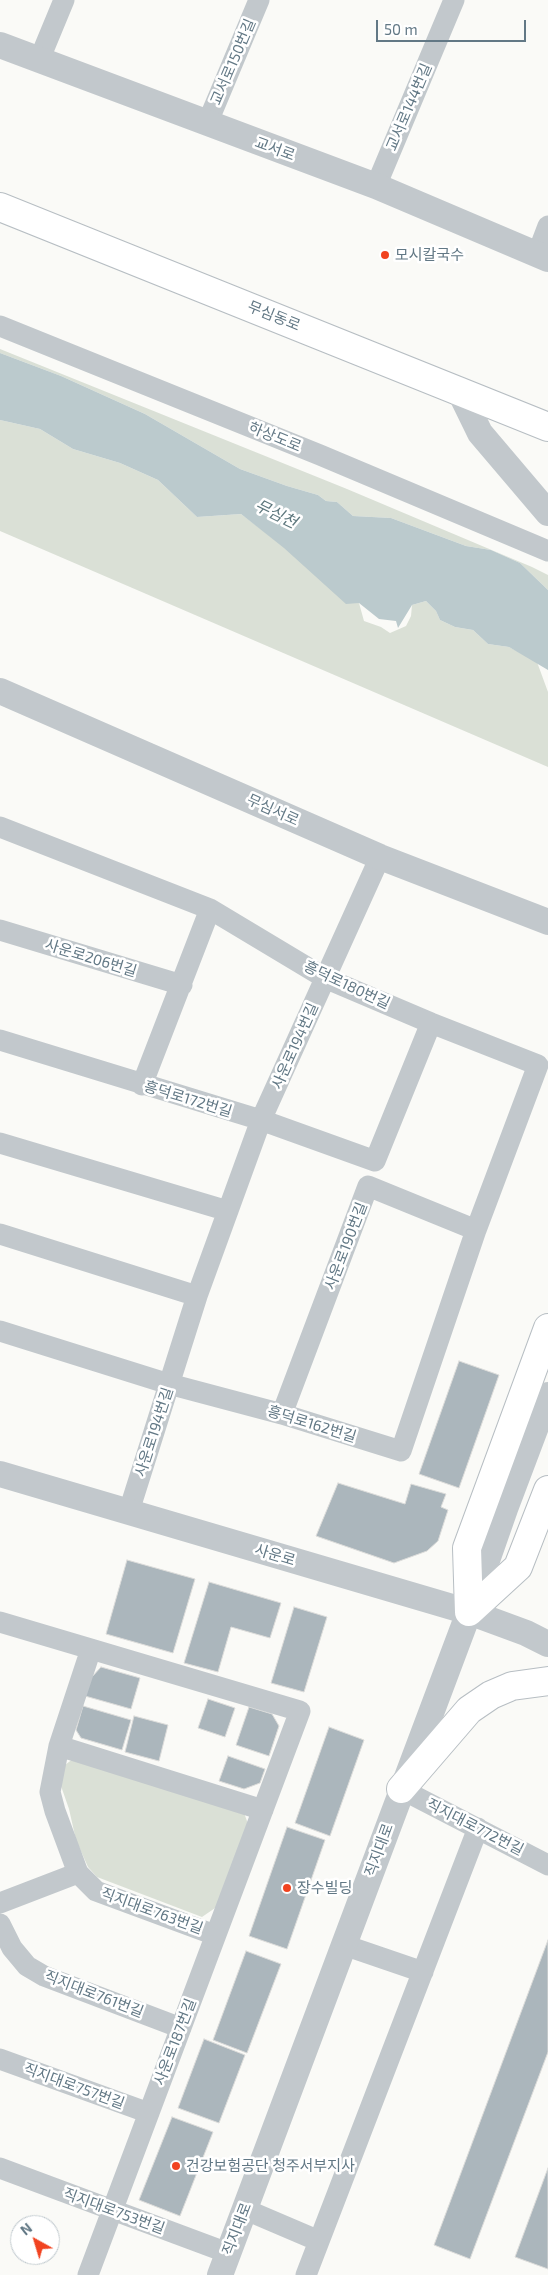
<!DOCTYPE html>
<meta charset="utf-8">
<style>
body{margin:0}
#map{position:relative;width:548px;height:2275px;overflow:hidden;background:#fafaf7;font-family:"Exo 2",sans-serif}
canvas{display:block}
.north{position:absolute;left:10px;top:2215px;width:50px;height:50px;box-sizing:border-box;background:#fff;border:1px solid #c0c9ce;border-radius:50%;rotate:321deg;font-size:14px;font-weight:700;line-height:20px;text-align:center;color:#627885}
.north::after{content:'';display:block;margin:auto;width:18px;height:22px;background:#f14320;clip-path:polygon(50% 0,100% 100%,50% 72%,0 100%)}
.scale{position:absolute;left:376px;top:20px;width:150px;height:22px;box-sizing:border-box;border:2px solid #627885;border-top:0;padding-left:6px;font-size:15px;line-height:18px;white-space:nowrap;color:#627885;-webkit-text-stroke:4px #fff;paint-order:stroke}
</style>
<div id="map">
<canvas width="548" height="2275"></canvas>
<div class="north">N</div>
<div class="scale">50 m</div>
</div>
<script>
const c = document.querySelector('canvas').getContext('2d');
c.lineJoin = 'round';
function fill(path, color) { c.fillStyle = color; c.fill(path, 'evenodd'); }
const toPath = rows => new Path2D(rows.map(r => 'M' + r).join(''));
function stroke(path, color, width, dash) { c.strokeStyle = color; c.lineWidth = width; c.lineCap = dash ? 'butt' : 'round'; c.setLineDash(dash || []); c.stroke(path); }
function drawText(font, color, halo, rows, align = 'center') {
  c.font = font + ' "Exo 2","Noto Sans KR",sans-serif'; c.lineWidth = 5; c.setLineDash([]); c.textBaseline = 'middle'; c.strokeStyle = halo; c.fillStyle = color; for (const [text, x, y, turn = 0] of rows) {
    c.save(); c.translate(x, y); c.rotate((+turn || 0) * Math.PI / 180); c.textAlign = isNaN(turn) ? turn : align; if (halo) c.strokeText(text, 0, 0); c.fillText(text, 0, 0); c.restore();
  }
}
const green = toPath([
 [0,349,347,489,494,551,532,567,548,575,548,590,520,563,491,550,466,546,391,518,353,516,337,502,326,501,318,495,287,486,240,469,145,414,61,376,0,353],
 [0,420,40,429,73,449,120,463,158,480,197,517,241,514,359,603,364,621,381,627,390,633,406,626,411,616,412,605,426,601,436,611,440,620,455,627,473,630,488,644,509,647,532,659,537,662,548,692,548,767,0,531],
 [78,1755,242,1807,248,1824,218,1906,202,1917,97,1877,88,1867,76,1840,69,1809,61,1786,65,1765]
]);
const water = toPath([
 [0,353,61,376,145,414,240,469,287,486,318,495,326,501,337,502,353,516,391,518,466,546,491,550,520,563,548,590,548,670,509,647,488,644,473,630,455,627,440,620,436,611,426,601,412,605,398,628,396,621,379,619,359,603,346,604,284,548,241,514,197,517,158,480,120,463,73,449,40,429,0,420]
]);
const building = toPath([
 [459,1361,499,1375,459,1488,419,1474,459,1361],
 [338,1483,405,1504,411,1484,446,1494,441,1507,448,1510,438,1541,427,1551,394,1563,316,1536,338,1483],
 [127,1560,195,1579,173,1653,106,1634,127,1560],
 [209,1582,281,1603,270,1638,231,1627,218,1672,184,1663,209,1582],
 [294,1607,327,1617,304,1692,271,1683,294,1607],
 [101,1667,140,1678,131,1709,85,1696,91,1678,101,1667],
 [208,1699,235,1708,225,1737,198,1728,208,1699],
 [83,1706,131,1720,122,1750,81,1738,76,1730,83,1706],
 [249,1707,272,1714,279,1726,269,1756,236,1745,249,1707],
 [134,1716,168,1725,159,1761,125,1752,134,1716],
 [329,1727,364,1740,330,1836,295,1823,329,1727],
 [228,1756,265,1769,260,1783,244,1789,219,1781,228,1756],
 [287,1827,325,1840,287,1949,249,1936,287,1827],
 [548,1940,548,2052,470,2259,434,2245,548,1940],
 [246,1951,281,1964,247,2053,213,2040,246,1951],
 [204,2039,245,2055,219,2123,178,2108,204,2039],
 [172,2117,213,2132,180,2216,139,2200,172,2117],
 [548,2168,548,2269,515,2257,548,2168]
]);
const minor = toPath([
 [40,58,64,0],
 [207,124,259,0],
 [376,186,454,0],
 [537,255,548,226],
 [0,326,320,455,548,551],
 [0,827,210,909,325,978,431,1023,538,1065,476,1230,401,1451,282,1414,169,1384,0,1331],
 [0,930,182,985],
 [0,1040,261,1120,375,1161,431,1023],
 [142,1085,210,909],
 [0,1143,228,1211],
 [0,1234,197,1296],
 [282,1414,368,1186,476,1230],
 [129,1511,197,1296,261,1120,380,857],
 [0,1622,300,1711,88,2275],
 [91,1649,59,1746,50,1792,55,1811,78,1873,96,1891,215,1935],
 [59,1746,263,1810],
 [401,1789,548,1865],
 [0,1903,78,1873],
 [0,1924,12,1948,27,1966,44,1976,181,2028],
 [344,1945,423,1972],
 [0,2059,149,2113],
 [0,2168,228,2253],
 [244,2209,319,2241],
 [306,2275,478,1828]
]);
const tertiary = toPath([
 [0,45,376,186,548,259],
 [459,390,480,433,548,513],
 [0,691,380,857,548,922],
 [0,1474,469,1612,526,1633,548,1644],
 [220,2275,469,1612,505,1509,548,1395]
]);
const secondary = toPath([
 [0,207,548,427],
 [469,1612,467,1548,548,1328],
 [469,1612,518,1567,548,1490],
 [401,1789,469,1710,491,1695,512,1686,548,1681]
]);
const markers = [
 [385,255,5,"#f14320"],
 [287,1888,5,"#f14320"],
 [176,2166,5,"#f14320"]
];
const streetNames = [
 ["교서로150번길",233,62,-67],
 ["교서로144번길",409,107,-67],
 ["교서로",275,149,20],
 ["무심동로",274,316,22],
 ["하상도로",275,437,22],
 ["무심서로",273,810,24],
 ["사운로206번길",91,958,17],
 ["흥덕로180번길",347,985,25],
 ["사운로194번길",295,1046,-66],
 ["흥덕로172번길",188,1099,17],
 ["사운로190번길",346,1246,-69],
 ["흥덕로162번길",312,1424,17],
 ["사운로194번길",154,1432,-72],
 ["사운로",275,1555,17],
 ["직지대로772번길",475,1827,27],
 ["직지대로",379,1850,-70],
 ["직지대로763번길",152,1911,20],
 ["직지대로761번길",94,1994,21],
 ["사운로187번길",175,2042,-69],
 ["직지대로757번길",74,2086,20],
 ["직지대로753번길",114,2211,20],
 ["직지대로",237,2229,-69]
];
const poiNames = [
 ["모시칼국수",395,255],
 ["장수빌딩",297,1888],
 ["건강보험공단 청주서부지사",186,2166]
];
const waterNames = [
 ["무심천",276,514,26]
];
fill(green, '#dae0d6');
fill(water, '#bbcacd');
fill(building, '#abb6bc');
stroke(building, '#dcdcda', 1);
stroke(secondary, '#b7bec3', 30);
stroke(minor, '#c2c8cc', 21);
stroke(tertiary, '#c2c8cc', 26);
stroke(secondary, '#fff', 28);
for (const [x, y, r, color] of markers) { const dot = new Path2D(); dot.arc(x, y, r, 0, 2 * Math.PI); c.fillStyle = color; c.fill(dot); stroke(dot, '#fff', 2); }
drawText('15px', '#627885', '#fff', streetNames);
drawText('15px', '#627885', '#fff', poiNames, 'left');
drawText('italic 16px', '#5e787e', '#fff', waterNames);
</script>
